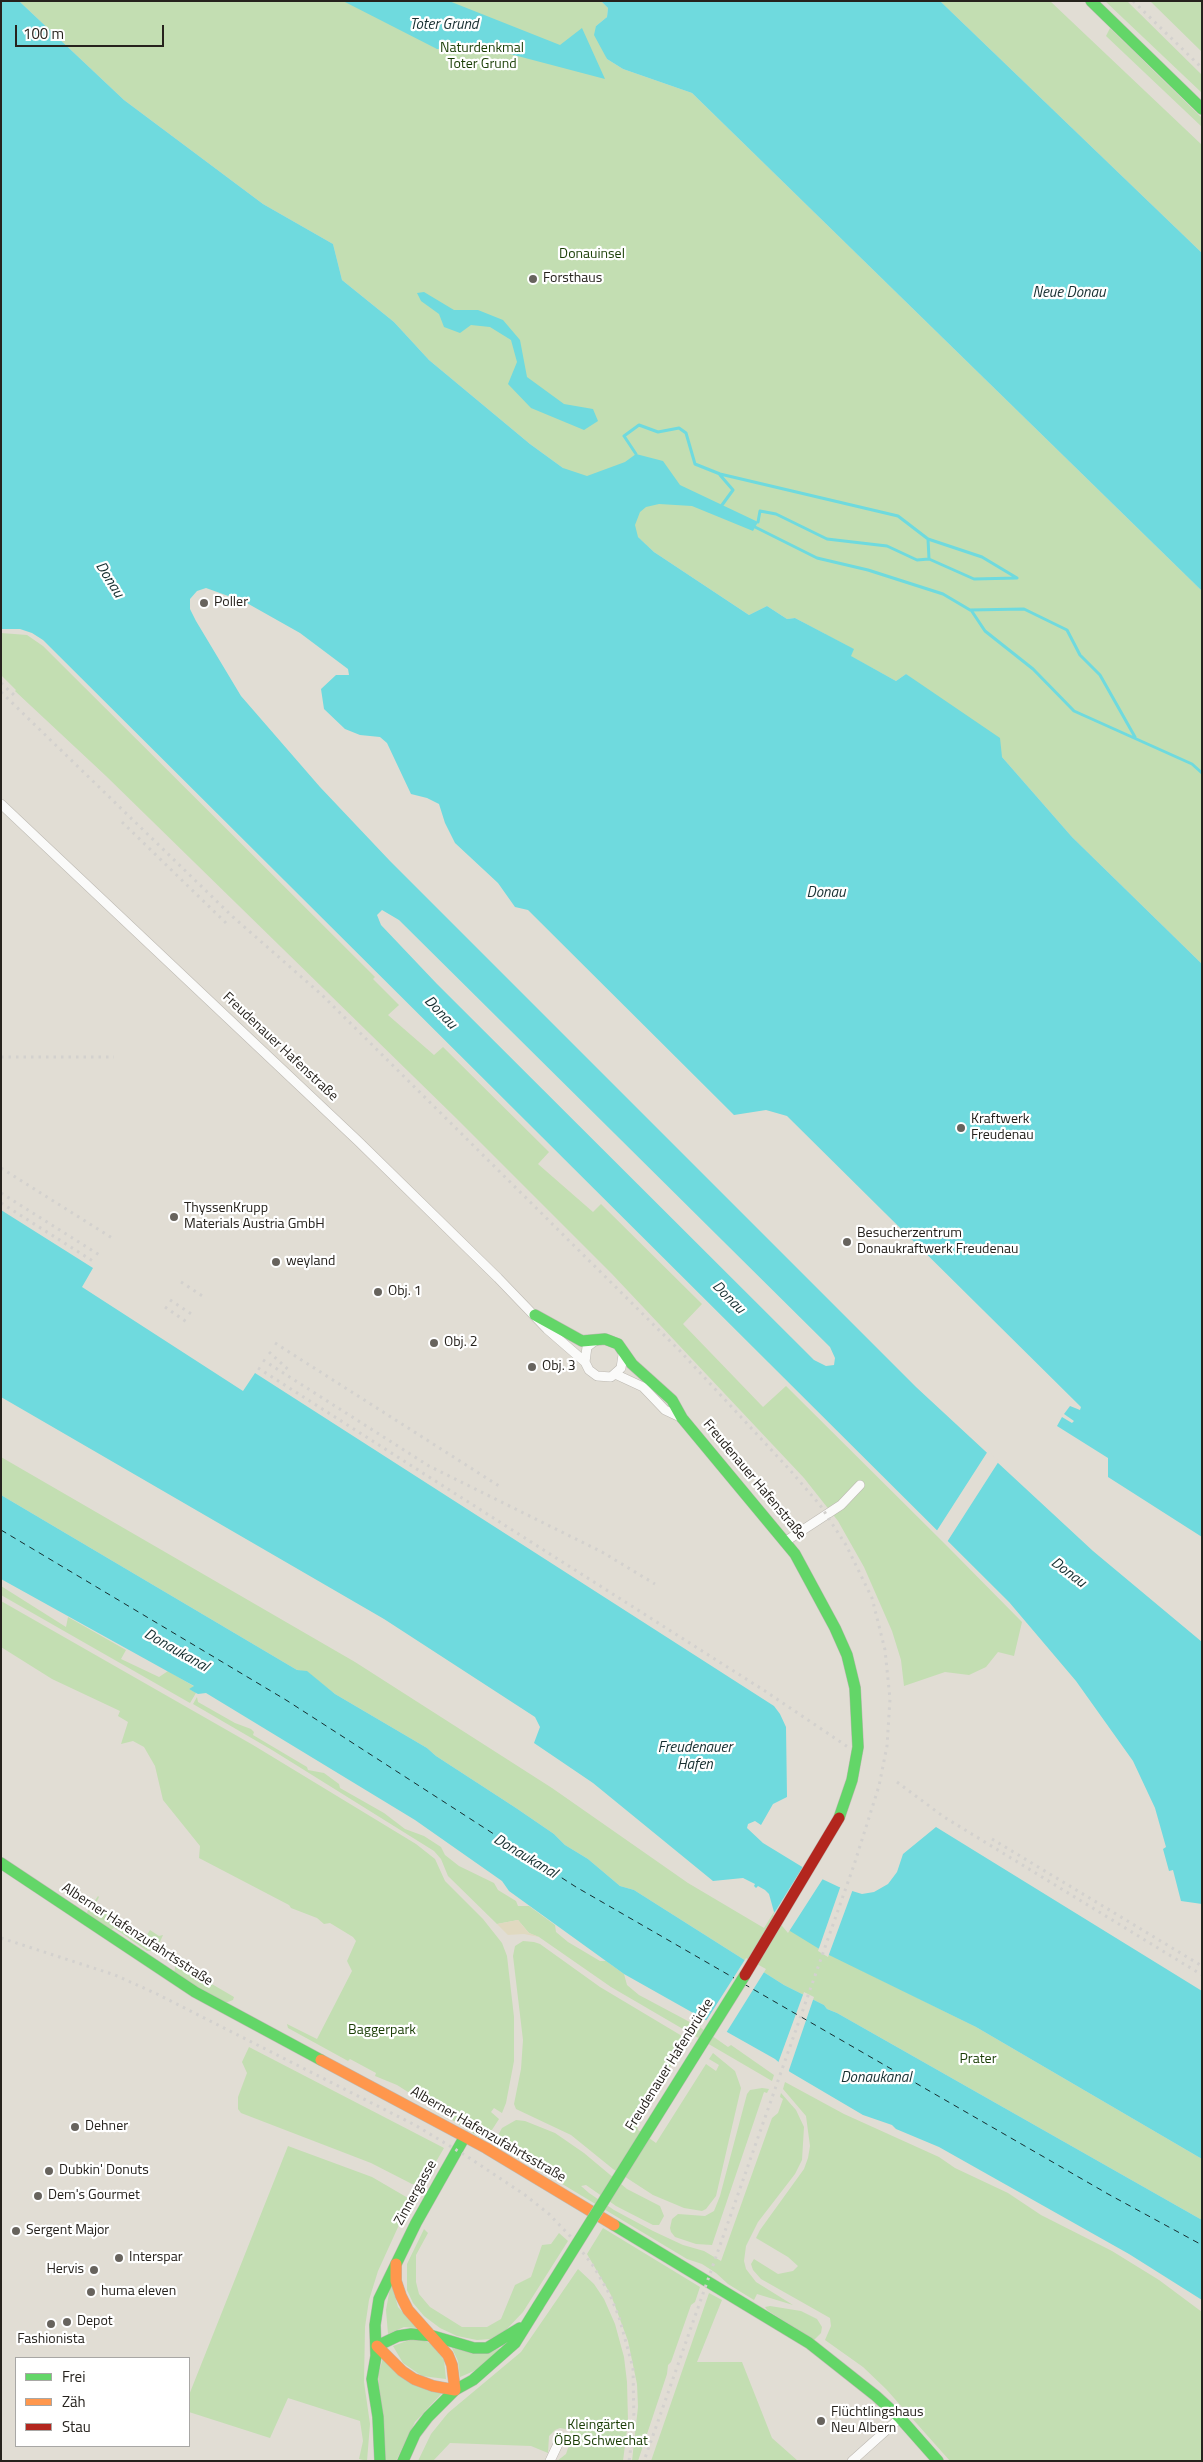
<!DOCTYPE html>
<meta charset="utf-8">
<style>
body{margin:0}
#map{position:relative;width:1203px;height:2462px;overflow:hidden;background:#e1ddd4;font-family:"Titillium Web",sans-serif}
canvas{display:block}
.frame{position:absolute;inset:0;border:2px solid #26221d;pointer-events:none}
.legend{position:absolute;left:15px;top:2357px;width:175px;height:90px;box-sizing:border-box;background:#fff;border:1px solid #a8a7a5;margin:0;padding:6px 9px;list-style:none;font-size:15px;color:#26221d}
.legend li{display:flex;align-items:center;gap:10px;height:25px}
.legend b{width:25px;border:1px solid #a8a7a5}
.scale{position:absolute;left:15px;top:25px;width:149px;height:22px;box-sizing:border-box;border:2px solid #26221d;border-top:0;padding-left:6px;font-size:15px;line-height:18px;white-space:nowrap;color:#26221d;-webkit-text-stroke:4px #fff;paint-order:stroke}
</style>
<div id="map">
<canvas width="1203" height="2462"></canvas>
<div class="frame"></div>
<ul class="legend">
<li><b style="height:6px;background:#63d668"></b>Frei</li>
<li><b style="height:6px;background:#ff974d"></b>Zäh</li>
<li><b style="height:6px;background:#b3261e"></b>Stau</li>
</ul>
<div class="scale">100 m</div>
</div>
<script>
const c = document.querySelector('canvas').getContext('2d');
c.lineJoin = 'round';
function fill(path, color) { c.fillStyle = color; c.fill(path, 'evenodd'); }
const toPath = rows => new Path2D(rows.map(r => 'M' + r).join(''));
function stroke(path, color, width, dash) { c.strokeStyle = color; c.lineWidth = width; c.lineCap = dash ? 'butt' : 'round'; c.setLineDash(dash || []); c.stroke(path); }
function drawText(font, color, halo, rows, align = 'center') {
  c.font = font + ' "Titillium Web",sans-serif'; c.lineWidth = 4.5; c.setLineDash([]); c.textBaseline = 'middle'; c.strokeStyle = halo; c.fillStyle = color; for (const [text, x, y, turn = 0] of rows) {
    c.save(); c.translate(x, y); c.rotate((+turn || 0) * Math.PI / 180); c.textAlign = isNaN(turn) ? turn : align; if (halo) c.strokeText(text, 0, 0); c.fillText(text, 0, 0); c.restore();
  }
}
const green = toPath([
 [19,1,601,1,608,8,607,17,596,26,607,59,623,69,692,93,1202,591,1202,964,1072,837,1002,757,906,674,896,681,850,656,853,649,795,618,787,619,767,606,749,615,654,552,563,468,530,444,429,360,394,322,342,280,333,244,263,204,124,100],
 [940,1,1050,1,1202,145,1202,253],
 [1105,1,1127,1,1202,75,1202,93],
 [1150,1,1202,1,1202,52],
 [1110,28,1202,118,1202,127,1106,36],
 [1,633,27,635,43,646,375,977,373,979,399,1005,388,1015,434,1055,443,1047,549,1152,538,1164,593,1212,601,1204,702,1304,683,1324,763,1407,786,1386,948,1547,1022,1622,1014,1656,998,1652,986,1667,969,1675,945,1672,904,1686,901,1660,892,1631,864,1567,838,1521,804,1478,612,1274,456,1118,106,776,15,691,16,690,1,675],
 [1,1457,355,1662,552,1788,688,1883,764,1928,774,1912,819,1949,976,2027,1202,2159,1202,2220,837,2013,827,2009,824,2005,784,1985,634,1890,620,1886,588,1859,565,1845,554,1834,516,1808,436,1756,427,1748,335,1694,307,1672,297,1670,1,1495],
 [1,1586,66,1627,68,1617,126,1650,121,1659,159,1677,168,1671,195,1687,189,1689,196,1693,190,1703,1,1595],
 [1,1601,253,1745,416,1844,435,1859,445,1881,483,1919,502,1943,507,1956,514,2017,514,2061,506,2103,502,2113,494,2108,491,2112,499,2119,490,2133,479,2137,397,2085,375,2076,376,2073,350,2059,348,2061,288,2028,287,2024,317,2039,352,1971,347,1961,356,1941,353,1937,330,1923,324,1924,317,1918,291,1908,289,1905,199,1858,200,1846,163,1800,155,1766,144,1747,133,1741,121,1744,128,1722,118,1716,120,1711,52,1679,1,1647],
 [197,1697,198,1702,235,1723,251,1729,254,1732,253,1735,307,1767,308,1770,324,1773,339,1784,340,1788,384,1813,405,1829,424,1836,441,1847,445,1855,459,1866,494,1883,498,1890,516,1901,518,1906,529,1906,555,1925,556,1932,568,1942,600,1961,606,1961,624,1974,627,1985,639,1995,701,2028,728,2047,731,2045,774,2075,772,2081,611,1987,539,1937,529,1933,518,1920,497,1924,448,1876,441,1859,434,1851,272,1750,193,1704],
 [98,1896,99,1897,95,1905,145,1938,150,1930,159,1936,163,1935,156,1951,147,1951,114,1928,111,1930,88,1915,87,1912],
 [523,1941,534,1942,540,1944,600,1987,682,2036,683,2047,643,2109,637,2126,638,2130,656,2143,706,2064,716,2071,719,2065,709,2059,713,2053,735,2071,741,2088,716,2196,706,2209,702,2211,684,2208,653,2195,613,2169,571,2135,516,2109,514,2104,521,2069,523,2040,513,1956,515,1946],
 [176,1963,234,1997,233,2000,225,2003,174,1973],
 [249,2047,444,2148,423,2184,412,2184,371,2163,241,2113,238,2109,238,2097,247,2073,242,2062],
 [785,2082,844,2114,939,2157,955,2168,1008,2193,1041,2215,1112,2251,1159,2280,1202,2312,1202,2461,950,2461,886,2389,863,2367,825,2340,831,2326,830,2318,761,2279,753,2270,751,2264,754,2259,778,2274,793,2271,798,2266,788,2257,756,2238,760,2230,804,2169,808,2158,810,2146,806,2116,783,2089],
 [762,2088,769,2089,767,2093,764,2092,712,2245,696,2244,675,2237,671,2232,670,2228,672,2219,678,2214,705,2216,714,2211,720,2196,747,2094,750,2090],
 [781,2093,796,2110,804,2127,802,2160,795,2174,758,2222,746,2246,744,2261,746,2269,756,2282,793,2305,757,2294,754,2300,728,2284,716,2273,702,2264,687,2259,494,2143,502,2128,516,2120,525,2121,555,2133,584,2153,627,2189,660,2206,664,2216,659,2225,653,2225,616,2206,586,2185,581,2186,589,2193,614,2210,653,2231,683,2245,704,2251,721,2261,772,2118,778,2113,783,2099,780,2097],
 [288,2146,372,2177,408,2198,409,2203,378,2271,369,2300,365,2327,364,2382,370,2424,367,2461,359,2459,363,2441,360,2421,288,2398,270,2438,189,2412,189,2395],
 [603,2228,700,2287,695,2302,691,2305,671,2362,668,2365,667,2374,638,2461,632,2461,638,2407,637,2384,628,2341,611,2295,587,2254],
 [424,2229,428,2233,416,2255,416,2282,419,2294,430,2307,462,2327,487,2327,501,2319,515,2285,531,2277,542,2245,551,2244,559,2233,568,2241,523,2312,505,2331,490,2339,477,2340,457,2336,440,2328,424,2316,413,2303,407,2290,407,2264],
 [578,2269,594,2284,604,2299,615,2324,624,2357,627,2382,628,2421,623,2461,557,2461,566,2454,571,2439,570,2430,560,2428,555,2430,549,2436,548,2453,531,2446,450,2443,433,2461,418,2461,431,2434,448,2413,521,2352],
 [391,2282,398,2307,417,2328,404,2327,388,2334,386,2310],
 [709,2293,722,2300,697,2362,742,2362,772,2438,798,2461,651,2461],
 [770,2306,801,2311,817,2319,822,2327,821,2333,814,2340,767,2310,765,2307],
 [412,2339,422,2340,432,2344,444,2360,446,2379,422,2376,403,2363,393,2346],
 [507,2345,481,2368,460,2377,458,2361,452,2348,489,2353],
 [383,2358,398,2375,443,2392,415,2422,396,2461,385,2461,378,2375]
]);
const sand = toPath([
 [518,1920,529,1933,539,1937,524,1934,508,1935,497,1924]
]);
const water = toPath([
 [1,1,19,1,124,100,263,204,333,244,342,280,394,322,429,360,530,444,563,468,587,476,625,462,636,454,663,461,680,485,758,522,753,531,692,506,659,504,646,507,640,512,635,525,638,537,654,552,749,615,767,606,787,619,795,618,854,649,851,656,896,681,906,674,1000,738,1002,757,1072,837,1202,964,1202,1537,1108,1477,1108,1458,1057,1426,1062,1417,1072,1423,1074,1421,1064,1414,1070,1406,1080,1410,1081,1407,787,1116,766,1110,734,1115,528,910,515,907,498,883,455,843,445,823,439,804,427,798,411,794,387,743,380,737,360,735,345,729,324,709,321,689,336,675,349,675,348,669,300,633,245,602,206,588,197,591,190,599,190,609,196,621,241,696,320,787,390,861,916,1387,1093,1551,1202,1642,1202,1904,1181,1901,1173,1870,1169,1871,1163,1849,1166,1847,1155,1808,1133,1761,1076,1681,1009,1602,43,640,32,633,20,629,1,629],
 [382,910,399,920,830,1347,835,1358,834,1365,826,1366,814,1360,437,984,381,925,377,915],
 [343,1,449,1,560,45,582,28,605,79,491,49,437,49],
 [601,1,940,1,1202,253,1202,591,692,93,623,69,607,59,594,35,596,26,607,17,608,8],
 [424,292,454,310,478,310,503,320,520,340,527,377,564,404,593,409,598,421,584,430,531,408,508,384,517,362,511,340,490,327,471,325,460,333,444,327,439,314,421,301,417,293],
 [1,1210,93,1268,82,1287,243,1391,255,1373,774,1706,780,1714,786,1727,787,1797,773,1804,761,1825,755,1821,748,1824,747,1828,763,1843,822,1879,839,1887,862,1894,874,1892,888,1884,897,1872,903,1854,936,1827,1202,1991,1202,2159,976,2027,829,1955,790,1931,774,1912,769,1894,765,1890,758,1886,756,1888,754,1886,755,1884,743,1878,713,1881,593,1783,534,1743,540,1727,535,1717,384,1619,1,1397],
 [1,1495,297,1670,307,1671,335,1694,427,1748,436,1756,516,1808,554,1834,565,1845,588,1859,620,1886,634,1890,784,1985,824,2005,827,2009,837,2013,1202,2220,1202,2300,1129,2254,939,2147,896,2129,892,2125,863,2115,790,2072,775,2059,624,1974,509,1891,502,1881,415,1820,206,1693,198,1694,194,1692,189,1689,194,1686,1,1579]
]);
const pier = toPath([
 [988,1451,999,1461,947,1542,936,1532],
 [804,1865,824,1877,788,1933,773,1915],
 [841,1885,853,1889,828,1957,818,1951],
 [746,1958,766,1969,726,2033,706,2021],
 [804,1992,814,1997,788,2073,777,2066]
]);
const stream = toPath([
 [636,454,624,436,639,425,658,432,679,428,686,433,695,464,720,474,898,516,928,539,982,557,1017,578,974,579,929,559,917,560,887,546,827,539,776,514,760,511,758,522],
 [720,475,733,490,722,505],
 [755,527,817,558,868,570,943,594,970,610,1024,609,1067,630,1080,655,1100,675,1135,737],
 [928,539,929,559],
 [971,610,985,631,1033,669,1074,711,1192,764,1202,773]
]);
const ferry = toPath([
 [1,1530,286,1700,576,1887,734,1978],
 [744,1984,1108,2194,1202,2245]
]);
const street = toPath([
 [1,804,358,1141,498,1278,547,1329,585,1362,589,1370,597,1376,611,1377,621,1368,623,1355],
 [585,1362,587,1347,595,1341],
 [615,1374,643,1387,665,1410,682,1418],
 [786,1541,841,1505,860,1485],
 [550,2461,559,2442],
 [852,2461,900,2418]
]);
const fast = toPath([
 [1091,1,1202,109],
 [535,1315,582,1341,605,1339,618,1344,632,1364,672,1400,682,1418,795,1554,835,1628,847,1655,855,1688,858,1747,852,1780,839,1818],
 [1,1863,195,1992,321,2060],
 [614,2225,809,2343,876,2396,900,2418,938,2461],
 [377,2346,398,2336,411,2334,433,2336,474,2348,487,2348,520,2328],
 [380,2461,378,2417,372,2379,376,2356,375,2325,379,2299,416,2223,464,2138],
 [403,2461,415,2434,428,2417,455,2390,473,2380,515,2343,538,2306]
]);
const slow = toPath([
 [321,2060,486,2148,614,2225],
 [396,2264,396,2281,401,2296,408,2310,448,2355,452,2365,455,2390],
 [377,2346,402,2371,414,2379,433,2386,455,2390]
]);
const rail = toPath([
 [1133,1,1202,68],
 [1,683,14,695],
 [1,692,233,917,322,995,679,1350,789,1469,820,1505,846,1545,872,1598,885,1650,890,1699,887,1746,879,1786,854,1865,644,2461],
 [122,822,226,923],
 [1,1057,114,1057],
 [1,1168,112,1238],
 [1,1193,101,1256],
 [1,1203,96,1263],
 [181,1282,204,1297],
 [170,1300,193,1315],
 [165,1307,188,1323],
 [275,1343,499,1486],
 [269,1352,291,1372],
 [263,1360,429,1466,602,1552,655,1584],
 [258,1368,765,1691,848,1747],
 [897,1782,944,1817,1202,1975],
 [992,1839,1202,1966],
 [1,1938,115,1975,157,1994,415,2125,468,2157,525,2195,549,2214,570,2236,594,2267,610,2295,619,2317,633,2368,634,2424,629,2461]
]);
const fastBridge = toPath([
 [538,2306,745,1975]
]);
const jamBridge = toPath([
 [745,1975,839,1818]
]);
const markers = [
 [533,279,5,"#67635d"],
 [204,603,5,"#67635d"],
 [961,1128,5,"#67635d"],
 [174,1217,5,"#67635d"],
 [847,1242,5,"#67635d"],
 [276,1262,5,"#67635d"],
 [378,1292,5,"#67635d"],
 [434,1343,5,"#67635d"],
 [532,1367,5,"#67635d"],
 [75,2127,5,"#67635d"],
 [49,2171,5,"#67635d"],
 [38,2196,5,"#67635d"],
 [16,2231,5,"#67635d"],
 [119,2258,5,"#67635d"],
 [94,2270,5,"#67635d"],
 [91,2292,5,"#67635d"],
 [67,2322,5,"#67635d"],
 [51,2324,5,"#67635d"],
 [821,2421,5,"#67635d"]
];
const parkNames = [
 ["Naturdenkmal",482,49],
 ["Toter Grund",482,65],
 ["Donauinsel",592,255],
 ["Baggerpark",382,2031],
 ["Prater",978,2060],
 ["Kleingärten",601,2426],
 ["ÖBB Schwechat",601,2442]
];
const poiNames = [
 ["Forsthaus",543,279],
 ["Poller",214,603],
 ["Kraftwerk",971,1120],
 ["Freudenau",971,1136],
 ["ThyssenKrupp",184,1209],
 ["Materials Austria GmbH",184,1225],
 ["Besucherzentrum",857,1234],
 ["Donaukraftwerk Freudenau",857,1250],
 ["weyland",286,1262],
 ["Obj. 1",388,1292],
 ["Obj. 2",444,1343],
 ["Obj. 3",542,1367],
 ["Dehner",85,2127],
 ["Dubkin' Donuts",59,2171],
 ["Dem's Gourmet",48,2196],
 ["Sergent Major",26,2231],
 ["Interspar",129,2258],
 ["Hervis",84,2270,"right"],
 ["huma eleven",101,2292],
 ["Depot",77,2322],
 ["Fashionista",51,2340,"center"],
 ["Flüchtlingshaus",831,2413],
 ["Neu Albern",831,2429]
];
const streetNames = [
 ["Freudenauer Hafenstraße",280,1047,43],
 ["Freudenauer Hafenstraße",754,1480,50],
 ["Alberner Hafenzufahrtsstraße",137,1935,33],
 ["Freudenauer Hafenbrücke",670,2065,-58],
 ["Alberner Hafenzufahrtsstraße",488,2135,30],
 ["Zinnergasse",416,2193,-61]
];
const waterNames = [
 ["Toter Grund",444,25],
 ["Neue Donau",1069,293],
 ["Donau",109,580,58],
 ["Donau",826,893],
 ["Donau",440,1013,46],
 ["Donau",728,1298,45],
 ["Donau",1068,1573,37],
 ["Donaukanal",176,1651,30],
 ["Freudenauer",695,1748],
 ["Hafen",695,1765],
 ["Donaukanal",525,1857,31],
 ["Donaukanal",876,2078]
];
fill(green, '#c3deb2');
fill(sand, '#e0d9c0');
fill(water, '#6fdade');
fill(pier, '#e1ddd4');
stroke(stream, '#6fdade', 3);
stroke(ferry, '#172f31', 1, [6, 5]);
stroke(street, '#bdb9b2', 10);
stroke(fast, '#bdb9b2', 12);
stroke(slow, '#bdb9b2', 12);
stroke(street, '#fafaf9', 9);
stroke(fast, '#63d668', 11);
stroke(slow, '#ff974d', 11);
stroke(rail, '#d3d1ce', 3, [2.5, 5]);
stroke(fastBridge, '#bdb9b2', 12, []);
stroke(jamBridge, '#bdb9b2', 12, []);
stroke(fastBridge, '#63d668', 11);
stroke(jamBridge, '#b3261e', 11);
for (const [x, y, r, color] of markers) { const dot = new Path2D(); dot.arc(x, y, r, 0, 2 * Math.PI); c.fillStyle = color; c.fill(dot); stroke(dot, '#fff', 2); }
drawText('14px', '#193d04', '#fff', parkNames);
drawText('14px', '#26221d', '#fff', poiNames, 'left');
drawText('14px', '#26221d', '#fff', streetNames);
drawText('italic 15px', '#172f31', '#fff', waterNames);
</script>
